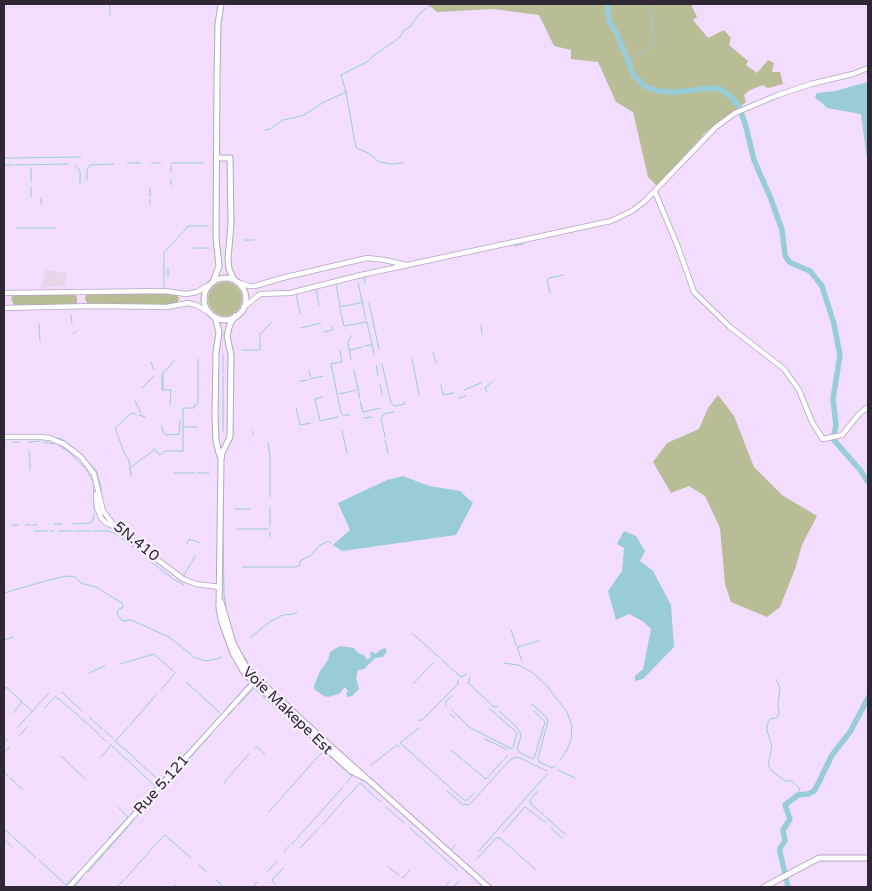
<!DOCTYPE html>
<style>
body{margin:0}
#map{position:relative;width:872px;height:891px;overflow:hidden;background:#f2ddfe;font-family:"Varela Round",sans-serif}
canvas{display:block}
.frame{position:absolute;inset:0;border:5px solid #2f2733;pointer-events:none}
</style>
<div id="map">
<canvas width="872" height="891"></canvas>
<div class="frame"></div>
</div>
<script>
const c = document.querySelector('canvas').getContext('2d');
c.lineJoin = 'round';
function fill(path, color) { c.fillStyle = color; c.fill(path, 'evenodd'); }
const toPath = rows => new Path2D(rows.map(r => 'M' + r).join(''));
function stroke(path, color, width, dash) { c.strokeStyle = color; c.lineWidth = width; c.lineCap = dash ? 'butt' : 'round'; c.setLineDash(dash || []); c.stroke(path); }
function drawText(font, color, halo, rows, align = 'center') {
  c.font = font + ' "Varela Round",sans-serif'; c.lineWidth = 4.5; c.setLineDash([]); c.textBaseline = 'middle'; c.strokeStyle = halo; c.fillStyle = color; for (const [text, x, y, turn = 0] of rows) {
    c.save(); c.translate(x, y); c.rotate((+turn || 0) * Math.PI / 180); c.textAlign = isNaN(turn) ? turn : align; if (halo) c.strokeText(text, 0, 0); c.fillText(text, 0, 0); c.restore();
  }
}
const education = toPath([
 [45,270,66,273,65,283,67,285,41,288]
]);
const green = toPath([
 [427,4,691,4,697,17,693,20,708,38,724,30,731,38,729,45,748,61,746,65,757,73,768,60,774,63,772,72,780,72,783,84,768,88,763,85,750,90,744,95,746,102,705,133,657,186,648,177,633,112,616,102,598,62,571,59,571,50,554,46,539,15,493,9,437,12],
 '208 299a17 17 0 1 1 34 0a17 17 0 1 1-34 0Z',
 [92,292,174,292,179,298,178,302,171,306,88,305,85,299,86,295],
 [15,293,72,293,77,297,77,303,75,306,17,307,14,305,11,298],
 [718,395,734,416,754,467,782,495,817,516,802,545,795,569,780,607,767,617,731,602,725,584,720,528,705,496,689,486,671,493,653,462,667,443,699,429,708,408]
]);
const water = toPath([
 [868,82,868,167,861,114,827,108,821,102,816,99,815,96,817,93,835,91],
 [403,476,429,486,460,491,473,503,456,535,342,551,333,545,350,530,338,503,387,480],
 [624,531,636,536,645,551,640,561,653,571,671,605,674,647,643,679,635,681,635,676,643,669,651,629,644,622,629,614,616,620,608,591,622,571,624,548,617,544],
 [340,646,354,648,358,653,364,655,367,660,371,657,370,651,376,654,380,650,385,648,387,651,383,657,375,658,364,669,358,670,356,678,359,689,352,696,348,697,346,694,348,691,345,687,339,694,328,697,324,696,315,690,314,686,320,671,328,660,330,652]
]);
const stream = toPath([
 [110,4,110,15],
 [627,60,651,48,655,39,648,4],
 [346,92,356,148,368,153,379,162,392,164,403,163],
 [265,130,270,129,283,120,302,116,324,102,346,92,341,75,367,62,374,55,395,41,401,36,404,30,410,27,419,14,432,4],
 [4,158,6,158],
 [7,158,81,157],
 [127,163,140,163],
 [152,163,160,163],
 [171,163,190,163],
 [191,163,203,163],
 [4,165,14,165],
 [16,165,68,164],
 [75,165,80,171,80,185],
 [171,166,171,172],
 [31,168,31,182],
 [171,179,171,185],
 [87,180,87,169,90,165,114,164],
 [31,187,31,197],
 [150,188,150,196],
 [41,198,41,204],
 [150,199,150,205],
 [17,228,56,228],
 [185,230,188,226,208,226],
 [244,240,254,240],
 [514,246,523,244],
 [193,248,210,248],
 [168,268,168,277],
 [164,279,164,252,185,230],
 [164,280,164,287],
 [358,283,366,319],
 [365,283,364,278,366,278],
 [336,284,340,306],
 [316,289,319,305],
 [296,293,300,314],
 [550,293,547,281,549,278,563,275],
 [369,303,379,349],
 [355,304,362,302],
 [340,307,354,304],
 [340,309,344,326,367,322,374,354],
 [71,315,72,323],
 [39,324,40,341],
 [481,325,482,334],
 [301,328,321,323],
 [324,332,333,330,332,326],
 [73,334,76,331],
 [365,346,371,345],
 [242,350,258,350],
 [260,350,260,334,271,323],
 [340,350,341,357],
 [350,350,362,347],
 [433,352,436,363],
 [341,358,342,362,331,364,341,413,344,415,350,415],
 [351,359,348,342,352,335],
 [412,359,419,394],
 [151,362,154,370],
 [382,364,391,403,395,406,405,404,404,402],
 [376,365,378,375],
 [309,370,310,376],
 [354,370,360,399],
 [163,373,175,360],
 [223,373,223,354],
 [162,375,162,390,171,390,170,405],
 [223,376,223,431],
 [310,379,323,376],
 [300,381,308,380],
 [380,384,382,394],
 [441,385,442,391],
 [142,388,154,376],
 [163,389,163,374],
 [464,390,481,383],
 [349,392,355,390],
 [443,392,443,395,454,393],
 [487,392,485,388,493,381],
 [339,394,348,392],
 [322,397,315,399,320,421,338,417],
 [459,398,466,396],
 [135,401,141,413],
 [360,401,363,412,380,408],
 [296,407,300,425,311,423],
 [4,410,4,411],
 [139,415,145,417],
 [364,418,372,417],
 [162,426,162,430,166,435,179,434,180,421],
 [183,427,197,427],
 [342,430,347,453],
 [253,434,253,431],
 [42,435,62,439,82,455],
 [385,437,381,418,384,414,394,412],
 [385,440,388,453],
 [4,442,6,442],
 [13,442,19,442],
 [29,442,40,441],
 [44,442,54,444],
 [268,443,270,457,270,497],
 [59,446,68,451,85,468],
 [153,448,160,455,165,451,183,451,183,408,194,408,195,405,198,404,198,359],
 [29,451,30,460],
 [84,457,96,470,101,487,101,493],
 [30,460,30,470],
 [131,467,154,450],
 [86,469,93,482],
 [174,473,194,473],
 [197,473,209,473],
 [131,476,129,460,125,455,115,428,131,413,136,414],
 [93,486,94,493],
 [223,490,223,530],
 [270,507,270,526],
 [235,509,250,509],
 [94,510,94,500],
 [54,524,62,524],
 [72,524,90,523,93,520,94,514],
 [12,525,18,525],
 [26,525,31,525],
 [33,525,37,525],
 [117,526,123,530],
 [237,529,268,529],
 [34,531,47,531],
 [50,531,53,531],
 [59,531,73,531],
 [76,531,91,531],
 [93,531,108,531,116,534,149,559],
 [126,532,133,538],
 [223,532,224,594,226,609],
 [270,537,270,532],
 [187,544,189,539,200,543],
 [150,561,171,577],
 [243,567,295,567,299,566,301,560,310,556,319,546,328,541,331,543],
 [183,577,195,556],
 [172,578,184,585],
 [4,593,49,580,66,576,75,577,81,583,96,587,122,603,123,607,118,610,117,613,122,621,131,620,169,637,194,657,205,661,216,659,222,657],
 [511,630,516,645],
 [412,633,440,658],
 [251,637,271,621,283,615,294,614,297,611],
 [4,640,13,637],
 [237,644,239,649],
 [242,654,255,673],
 [442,660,461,677,467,674],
 [522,661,517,647,539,641],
 [504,663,518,665,532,672,547,686,567,712,572,726,571,740,567,750,560,760],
 [120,664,154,654,173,671],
 [89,673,105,666],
 [470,677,468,683,494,707,498,706],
 [776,679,780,688,778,704,779,714,776,718,770,719,767,725,767,731,772,746,768,765,774,773,786,781,792,781,798,787,800,790,798,795],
 [186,682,220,713],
 [413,684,433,663],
 [4,690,6,687,32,711],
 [161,690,175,673],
 [62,692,75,705],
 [61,701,73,711],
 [269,702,319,746],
 [239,704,254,688,268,701],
 [532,704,546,717,548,721,538,758,539,762,552,768,555,766],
 [76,705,82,711],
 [446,706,446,701,452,696],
 [45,708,55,697,60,700],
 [490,709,517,733,513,748],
 [452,710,469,727,512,749],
 [224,711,249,683],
 [499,711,512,723],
 [534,711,545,722,534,758],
 [74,712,99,734],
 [13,713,22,702],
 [450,714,455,718],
 [229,715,234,709],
 [90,717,92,720],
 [418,720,422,720,458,684,458,680],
 [94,721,102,729],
 [513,723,520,732,521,737,517,748,519,752,533,759],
 [130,725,156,695],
 [128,727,115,741,136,759],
 [17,728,49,693],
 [419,728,400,743,464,800,468,800,474,793],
 [104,730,106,732],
 [107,733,113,738],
 [20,735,27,727],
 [100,736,106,741],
 [485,739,508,750],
 [4,743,8,739],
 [255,748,257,747,265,754],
 [451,750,486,779,508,755],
 [4,753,9,747],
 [61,756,85,779],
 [101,757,111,745,155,786,155,787,144,800],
 [136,760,160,781],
 [315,760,324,751,352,776,346,783],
 [371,765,397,745,399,747],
 [558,770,575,778],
 [4,772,8,776],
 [10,778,23,790],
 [163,778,220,716],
 [225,784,225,781,249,754],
 [166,785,212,733],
 [447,791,462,804,469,805,511,759,514,758,518,757,547,771],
 [538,791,530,800,531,804,565,834],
 [376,798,381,802],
 [386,807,404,823],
 [336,809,360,783,375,797],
 [269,812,314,761],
 [131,814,141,802],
 [322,825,336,809],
 [410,828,458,871],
 [551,828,562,838],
 [4,829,8,832],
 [503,832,525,807,545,822],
 [8,833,10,834],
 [12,836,36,858],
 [4,839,12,847],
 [108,839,128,817,118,807],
 [306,842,319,828],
 [292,844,343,787],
 [300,848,306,842],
 [151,849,165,835,191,858],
 [451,851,455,845],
 [284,852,289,846],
 [478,852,547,774],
 [477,859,496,838,500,838,536,870],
 [39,860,66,885,81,870],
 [199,865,207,872],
 [388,867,399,875],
 [82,869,105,843],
 [268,871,277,861],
 [88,872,134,820],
 [274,877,272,881,275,884],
 [275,877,283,868],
 [402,877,403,878,410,870],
 [126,878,150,851],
 [216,880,224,887],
 [175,885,177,887],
 [454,886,459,881],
 [74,887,82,878],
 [117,887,124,880],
 [253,887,257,882],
 [266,887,267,886],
 [444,887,450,881]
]);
const river = toPath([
 [607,4,609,21,616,32,634,76,646,87,658,91,675,92,713,88,722,90,732,98,739,107,745,123,754,160,771,199,782,230,785,255,789,262,810,271,822,286,834,324,840,355,833,399,836,425,833,439,861,471,868,482],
 [788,887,780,852,780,848,785,841,783,830,790,819,785,805,798,795,808,794,814,791,817,786,832,755,850,732,868,698]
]);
const secondary = toPath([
 [655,192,678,247,694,292,730,327,784,369,799,390,812,422,823,439,842,435,859,414,868,407],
 [237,282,249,286,255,286,282,278,367,258,385,260,406,265],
 [4,293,164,291,186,294,197,292,209,285],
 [4,308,95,306,167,307,188,303,196,305,210,313],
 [243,308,260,294,290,293,361,275,611,221,632,211,645,201,716,127,735,113,778,95,811,84,853,74,868,68],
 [4,437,41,437,50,438,64,444,81,457,94,474,103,511,116,528,183,579,196,584,220,587],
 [96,494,97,507,101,518,106,523,113,526],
 [69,887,256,680]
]);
const primary = toPath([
 [217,158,230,158,231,225,228,258,229,269,234,280],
 '204 299a21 21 0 1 1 42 0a21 21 0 1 1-42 0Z',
 [213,282,219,266,216,237,217,78,218,24,221,4],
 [235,316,230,324,227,336,231,355,230,437,222,453,221,460,219,608,222,623,233,653,245,674,351,771,367,779],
 [215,317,219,332,216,353,215,415,216,441,220,457],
 [221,602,233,643,242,660,249,671,327,743,488,887],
 [764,887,819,858,868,858]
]);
const streetNames = [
 ["5N.410",136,542,39],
 ["Voie Makepe Est",287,711,44],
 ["Rue 5.121",162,785,-48]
];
fill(education, '#e6d6e8');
fill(green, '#b8bd95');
fill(water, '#98ccd8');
stroke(stream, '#98ccd8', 1);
stroke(river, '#98ccd8', 5.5);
stroke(secondary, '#b7a4c2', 6);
stroke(primary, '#b7a4c2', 7);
stroke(secondary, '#fff', 4.5);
stroke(primary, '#fff', 5);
drawText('15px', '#2f2733', '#f8f0fd', streetNames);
</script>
